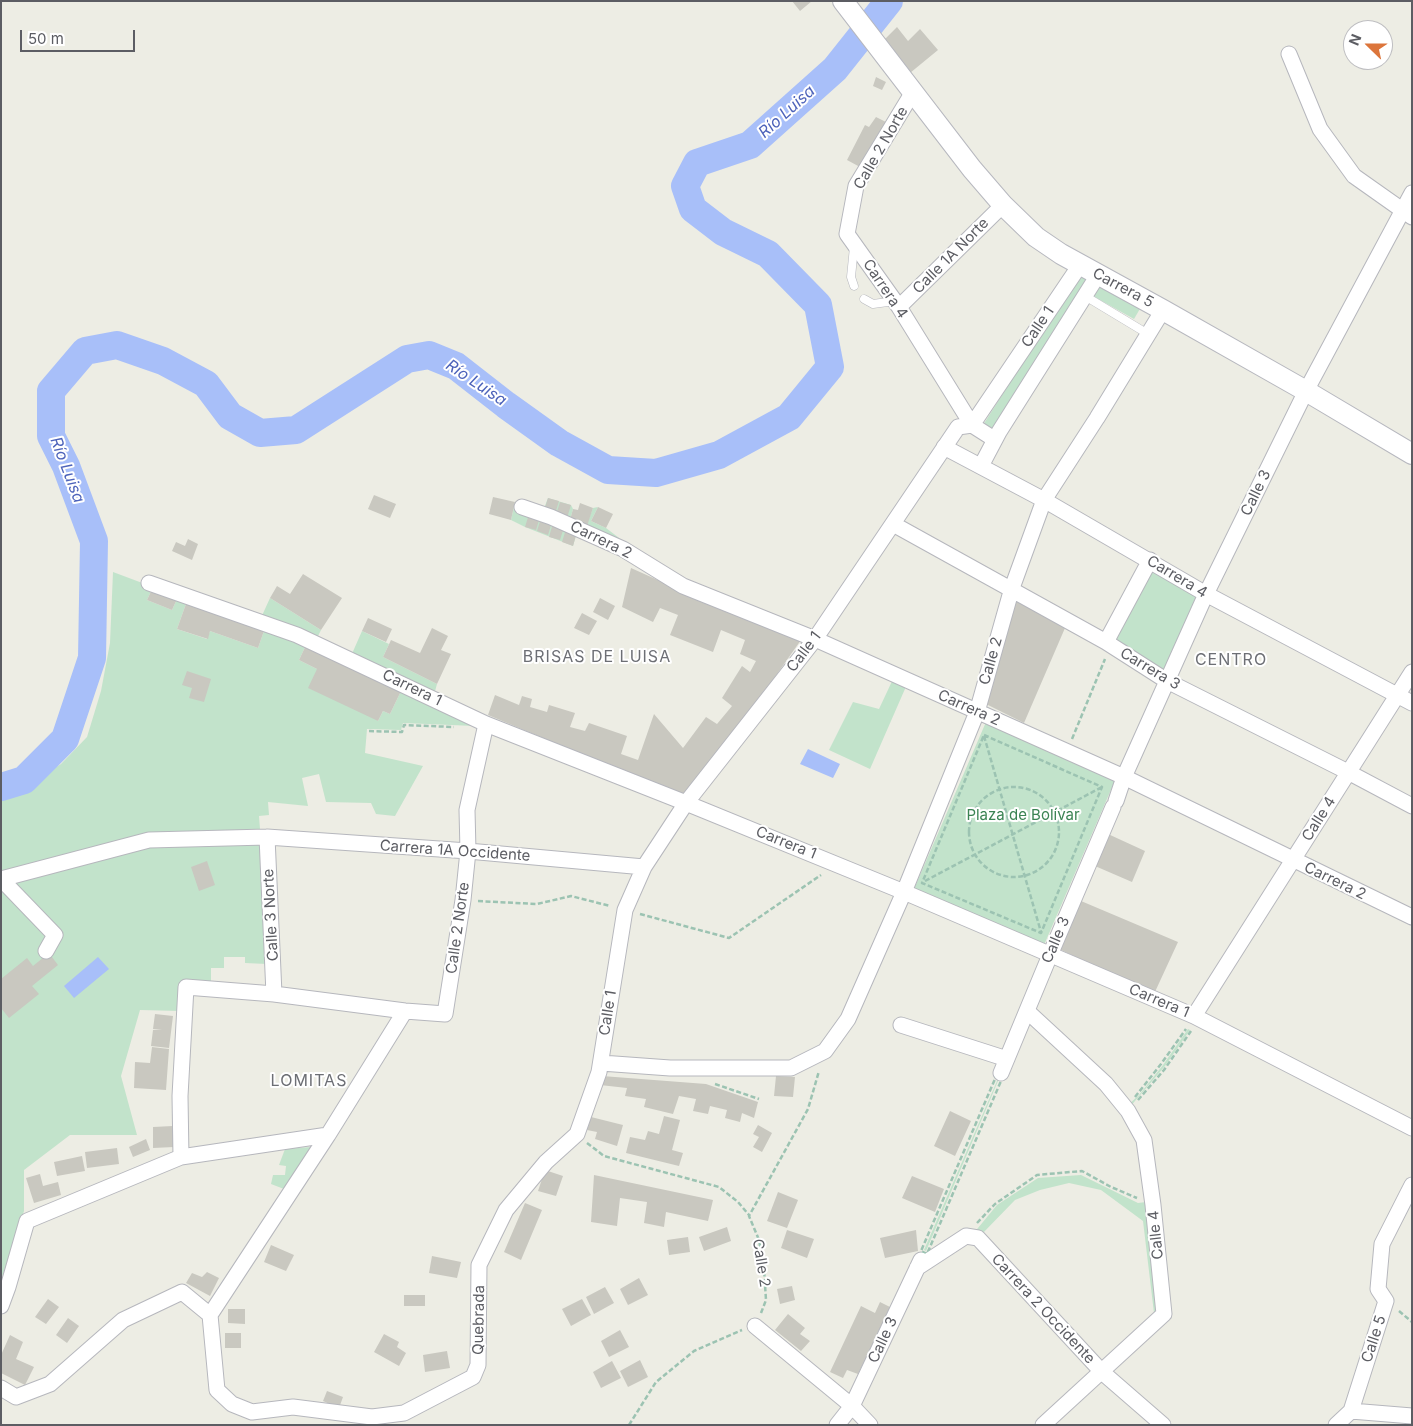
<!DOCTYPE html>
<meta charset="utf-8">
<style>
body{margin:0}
#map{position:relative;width:1413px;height:1426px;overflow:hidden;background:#edede4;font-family:Inter,sans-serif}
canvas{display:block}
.frame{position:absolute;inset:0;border:2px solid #5c5d63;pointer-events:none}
.north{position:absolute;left:1343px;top:20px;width:50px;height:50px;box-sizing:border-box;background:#fff;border:1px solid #bebec1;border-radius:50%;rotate:292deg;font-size:14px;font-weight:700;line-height:20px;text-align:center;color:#5c5d63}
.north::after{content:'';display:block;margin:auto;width:18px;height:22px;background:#dc753b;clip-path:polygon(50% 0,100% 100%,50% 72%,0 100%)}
.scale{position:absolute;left:20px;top:30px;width:115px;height:22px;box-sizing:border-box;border:2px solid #5c5d63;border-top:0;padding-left:6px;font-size:15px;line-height:18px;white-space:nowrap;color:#5c5d63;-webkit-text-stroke:4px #fff;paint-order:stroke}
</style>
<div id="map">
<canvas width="1413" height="1426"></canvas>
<div class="frame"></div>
<div class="north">N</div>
<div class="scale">50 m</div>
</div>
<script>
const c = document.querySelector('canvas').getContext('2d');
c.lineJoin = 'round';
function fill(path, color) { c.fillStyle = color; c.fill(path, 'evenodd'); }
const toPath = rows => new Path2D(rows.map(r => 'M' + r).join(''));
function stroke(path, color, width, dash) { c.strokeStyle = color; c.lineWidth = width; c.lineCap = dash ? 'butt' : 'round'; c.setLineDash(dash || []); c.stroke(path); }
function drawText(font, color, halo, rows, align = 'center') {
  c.font = font + ' Inter,sans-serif'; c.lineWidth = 4; c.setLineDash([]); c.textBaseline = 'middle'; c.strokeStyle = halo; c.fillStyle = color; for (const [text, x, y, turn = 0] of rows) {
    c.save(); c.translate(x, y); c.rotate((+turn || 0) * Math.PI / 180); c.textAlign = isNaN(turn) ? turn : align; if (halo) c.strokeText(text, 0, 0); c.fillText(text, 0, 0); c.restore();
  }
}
const green = toPath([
 [1079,274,1087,279,991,430,983,425],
 [1099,283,1141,307,1134,319,1091,295],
 [548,498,571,505,573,509,570,520,586,526,593,508,598,507,591,521,606,528,627,544,577,532,573,546,525,527,511,520,515,502,543,511],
 [1150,567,1200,596,1167,673,1111,640],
 [113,572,153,587,147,600,172,610,178,597,187,601,177,629,207,639,210,631,258,648,265,628,307,643,299,660,317,669,378,721,383,711,390,714,402,689,475,726,403,723,401,730,367,729,365,753,423,766,395,816,376,814,371,803,326,802,319,774,302,778,308,806,268,802,269,815,259,816,260,829,264,840,267,964,245,963,245,957,224,957,224,968,211,968,211,986,183,984,181,1011,140,1010,121,1076,137,1135,70,1135,24,1170,24,1211,1,1280,1,792,28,784,61,764,87,737,101,691,110,643],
 [270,598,321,630,316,640,260,620],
 [362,631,389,644,383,657,437,684,434,695,351,656],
 [894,677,908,682,870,769,829,750,853,702,879,709],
 [986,722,1116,778,1044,945,914,889],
 [1188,1029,1190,1030,1165,1066,1129,1108,1127,1106,1139,1095,1163,1065],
 [1000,1074,1001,1074,926,1251,924,1250],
 [311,1147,284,1189,271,1184,273,1175,285,1175,286,1166,279,1165,285,1149],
 [1081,1175,1138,1203,1146,1202,1158,1307,1154,1313,1143,1221,1101,1190,1069,1183,1040,1190,1015,1200,982,1234,973,1234,997,1205,1038,1178]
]);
const water = toPath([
 [808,749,840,764,833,778,800,764],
 [98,957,109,969,74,998,64,986]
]);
const river = toPath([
 [1,787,24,780,65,739,92,658,94,541,66,466,51,436,51,391,85,351,117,345,163,361,206,384,230,416,260,433,296,430,407,359,429,355,456,366,506,405,559,443,608,470,656,473,719,455,789,417,830,367,818,305,768,254,723,232,693,209,685,186,697,163,750,145,835,69,889,1]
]);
const building = toPath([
 [792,1,812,1,800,11],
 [897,27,908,41,920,29,938,50,910,73,885,39],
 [876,77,886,82,882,90,873,86],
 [876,117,886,122,860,167,847,160,865,125,869,127],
 [374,495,396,504,390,518,368,509],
 [493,497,515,502,511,520,489,514],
 [548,498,559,501,555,514,544,511],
 [560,502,571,505,567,518,556,515],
 [580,503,593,508,587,526,570,520,573,509,578,510],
 [598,507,613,514,606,528,591,521],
 [529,514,540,517,536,530,525,527],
 [541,518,552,522,548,535,537,531],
 [553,523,564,527,560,540,549,537],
 [566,529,577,532,573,546,562,542],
 [188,539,198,544,192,560,172,551,176,542,185,546],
 [631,568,680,590,801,640,746,718,682,796,488,715,495,695,519,705,522,696,532,699,530,707,547,712,549,705,575,713,570,727,585,731,589,723,627,736,621,754,638,760,654,714,683,748,706,717,717,724,732,706,722,698,742,666,750,672,756,661,740,654,745,640,721,630,713,652,670,635,678,615,660,608,653,622,622,607],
 [303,574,342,598,321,630,270,598,277,586,290,594],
 [153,587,178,597,172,610,147,600],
 [600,598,615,606,608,620,593,612],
 [187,601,265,628,258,648,210,631,208,639,177,629],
 [1016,601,1065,628,1024,723,986,704],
 [582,613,597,621,589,635,574,628],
 [368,618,392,629,386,642,362,631],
 [432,628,448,636,441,650,451,654,437,684,383,657,391,640,420,653],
 [307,643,402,689,390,714,383,711,378,721,308,688,317,669,299,660],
 [187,671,211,679,204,702,189,698,192,688,182,685],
 [1108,834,1145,851,1132,882,1095,866],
 [207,861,215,885,199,891,191,867],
 [1081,901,1178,942,1154,994,1057,948,1070,916,1074,918],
 [49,953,58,965,32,986,39,994,9,1018,1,1008,1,979,27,958,33,966],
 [155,1014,173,1016,169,1048,151,1046,153,1030,162,1030,153,1029],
 [152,1047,169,1049,166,1090,134,1088,135,1062,150,1063],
 [602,1076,706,1084,758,1102,754,1118,742,1113,740,1122,725,1118,727,1110,710,1106,708,1114,693,1111,696,1099,679,1096,673,1114,644,1107,646,1099,625,1096,627,1088,600,1085],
 [776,1076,795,1077,793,1097,774,1096],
 [950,1111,971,1121,955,1156,934,1146],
 [664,1116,680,1120,672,1150,683,1153,679,1166,626,1153,630,1137,645,1140,648,1131,659,1134],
 [591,1117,623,1125,617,1146,595,1139,597,1132,587,1130],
 [758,1125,772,1133,762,1152,753,1147,759,1137,753,1134],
 [173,1126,174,1147,153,1148,153,1127],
 [146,1139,150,1150,133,1157,129,1147],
 [117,1148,119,1164,87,1168,85,1152],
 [82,1156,85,1171,57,1176,54,1162],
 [545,1170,563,1176,556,1196,538,1191],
 [40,1174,43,1186,58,1182,61,1195,34,1203,26,1178],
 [594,1175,713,1200,708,1221,666,1212,664,1227,644,1223,647,1202,620,1198,617,1226,591,1222],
 [912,1176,944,1189,935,1212,902,1198],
 [778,1192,798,1200,787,1228,767,1221],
 [525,1203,542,1210,521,1260,504,1252],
 [727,1227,731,1241,704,1251,699,1237],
 [787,1230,814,1239,807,1258,781,1248],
 [916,1230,918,1251,885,1258,880,1238],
 [688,1237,690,1252,669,1255,667,1240],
 [271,1245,294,1255,286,1271,264,1262],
 [432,1256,461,1262,457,1278,429,1273],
 [207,1272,219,1278,210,1296,186,1283,192,1273,202,1277],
 [639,1278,648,1295,628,1305,620,1289],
 [792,1286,795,1300,780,1304,777,1289],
 [605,1287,614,1303,594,1314,586,1297],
 [404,1295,425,1295,425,1306,404,1306],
 [48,1299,59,1307,46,1324,35,1317],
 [582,1299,591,1315,571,1326,562,1309],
 [880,1302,890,1307,858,1374,847,1370,843,1378,830,1372,861,1306,875,1313],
 [228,1309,245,1309,245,1324,228,1323],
 [788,1314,805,1328,800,1334,810,1341,801,1351,775,1330],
 [68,1318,79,1326,67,1343,56,1335],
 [620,1330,629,1347,609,1357,601,1341],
 [225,1333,241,1333,241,1348,225,1348],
 [384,1334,399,1342,397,1347,406,1353,399,1366,374,1352],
 [10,1335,23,1342,16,1359,34,1367,25,1385,1,1373,1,1355],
 [447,1351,450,1368,425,1372,423,1355],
 [640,1360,648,1377,628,1387,620,1371],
 [612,1361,621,1378,601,1388,593,1372],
 [327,1391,343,1397,339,1408,323,1401]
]);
const path = toPath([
 [369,731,402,732,404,725,454,727],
 [984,735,1102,787,1041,933,922,883,984,735],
 [984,736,1041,932],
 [1072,739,1105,659],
 '969 832a45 45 0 1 1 90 0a45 45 0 1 1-90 0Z',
 [925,881,1102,787],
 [478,901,537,904,571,896,610,906],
 [640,914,729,938,821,875],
 [998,1072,1004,1074,927,1254,921,1251,998,1072],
 [715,1084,759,1099],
 [1135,1097,1161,1064,1186,1029],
 [1138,1100,1164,1070,1191,1031],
 [587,1143,604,1156,719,1187,738,1202,749,1215],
 [977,1223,995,1204,1037,1175,1082,1171,1111,1187,1137,1198],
 [1399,1311,1412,1322],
 [761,1313,766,1300,764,1269,759,1240,749,1216,808,1109,819,1071],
 [629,1425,656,1382,694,1351,742,1330]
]);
const lane = toPath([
 [854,286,851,277,854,247],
 [1085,296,1148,334],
 [864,299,873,304,895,301]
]);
const street = toPath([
 [1289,54,1320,129,1354,176,1412,217],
 [913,92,856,186,847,234,899,307,972,425,994,439],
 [899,307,1003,205],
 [944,447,1044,500,1206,594,1412,703],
 [981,466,999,432,1098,275],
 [522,507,551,517,623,549,683,586,815,639,1124,777,1412,917],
 [893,524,1106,642,1167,681,1348,772,1412,806],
 [149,583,297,635,486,724,686,803,904,892,1194,1016,1412,1128],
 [1106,642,1150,560],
 [1116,801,1124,777,1206,594,1306,391,1412,193],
 [267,837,274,994],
 [1,879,149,840,267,837,468,851,644,867],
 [1,879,55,935,46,951],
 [1027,1011,1106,1084,1128,1111,1144,1140,1153,1205,1164,1314,1043,1425],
 [1194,1016,1412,672],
 [901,1025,1007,1059],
 [601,1063,670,1068,791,1068,825,1051,848,1019,904,892,977,712,1012,588,1044,500,1097,418,1163,310],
 [1001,1073,1050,955,1113,807],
 [328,1135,181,1157,180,1096,186,987,274,994,405,1011,445,1014,463,900,468,851,467,810,486,724],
 [917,1268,966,1236,978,1238,1102,1372,1163,1425],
 [1,1306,8,1287,27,1221,181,1157],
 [210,1315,217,1390,232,1404,252,1412,293,1407,372,1417,404,1413,473,1377,478,1365,479,1265,506,1210,546,1162,577,1134,599,1072,625,910,644,867,686,803,815,639,958,427,972,425,1080,265],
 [755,1326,852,1406,870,1425],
 [1,1388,16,1397,50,1384,123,1320,182,1292,210,1315,328,1135,405,1011],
 [1351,1411,1386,1301,1378,1289,1382,1244,1412,1185],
 [837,1425,852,1406,921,1260],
 [1336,1425,1351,1411,1412,1416]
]);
const secondary = toPath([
 [843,1,972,169,1003,205,1036,237,1061,254,1163,310,1306,391,1412,454]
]);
const streetNames = [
 ["Calle 2 Norte",881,148,-60],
 ["Calle 1A Norte",951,256,-45],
 ["Carrera 5",1123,288,28],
 ["Carrera 4",885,289,56],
 ["Calle 1",1038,327,-56],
 ["Calle 3",1256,493,-64],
 ["Carrera 2",601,540,26],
 ["Carrera 4",1177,577,31],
 ["Calle 1",804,652,-53],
 ["Calle 2",991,661,-74],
 ["Carrera 3",1150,669,31],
 ["Carrera 1",412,688,26],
 ["Carrera 2",969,708,24],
 ["Calle 4",1319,819,-58],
 ["Carrera 1",786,843,22],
 ["Carrera 1A Occidente",455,851,4],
 ["Carrera 2",1335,881,26],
 ["Calle 3 Norte",271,915,-93],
 ["Calle 2 Norte",458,928,-82],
 ["Calle 3",1056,940,-67],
 ["Carrera 1",1159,1001,23],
 ["Calle 1",608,1013,-81],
 ["Calle 4",1156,1235,-96],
 ["Calle 2",761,1263,81],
 ["Carrera 2 Occidente",1043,1309,47],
 ["Quebrada",479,1320,-89],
 ["Calle 5",1374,1339,-72],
 ["Calle 3",883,1340,-65]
];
const parkNames = [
 ["Plaza de Bolívar",1023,815]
];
const waterNames = [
 ["Río Luisa",787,112,-42],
 ["Río Luisa",476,383,34],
 ["Río Luisa",67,470,69]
];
const neighbourhoodNames = [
 ["BRISAS DE LUISA",597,657],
 ["CENTRO",1231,660],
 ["LOMITAS",309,1081]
];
fill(green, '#c2e3cb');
fill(water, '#a8bff9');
stroke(river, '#a8bff9', 28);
fill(building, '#c9c8c0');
stroke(lane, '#b6b7bd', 9);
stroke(street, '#b6b7bd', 17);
stroke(secondary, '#b7b8bf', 22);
stroke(path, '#9cc3b2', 2.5, [5, 2.5]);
stroke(lane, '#fff', 8);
stroke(street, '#fff', 15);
stroke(secondary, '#fff', 20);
drawText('15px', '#5c5d63', '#fff', streetNames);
drawText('15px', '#3b8353', '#fff', parkNames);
drawText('italic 16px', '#4d63ba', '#fff', waterNames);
c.letterSpacing = '1px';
drawText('16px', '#6d6f75', '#fff', neighbourhoodNames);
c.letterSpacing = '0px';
</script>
